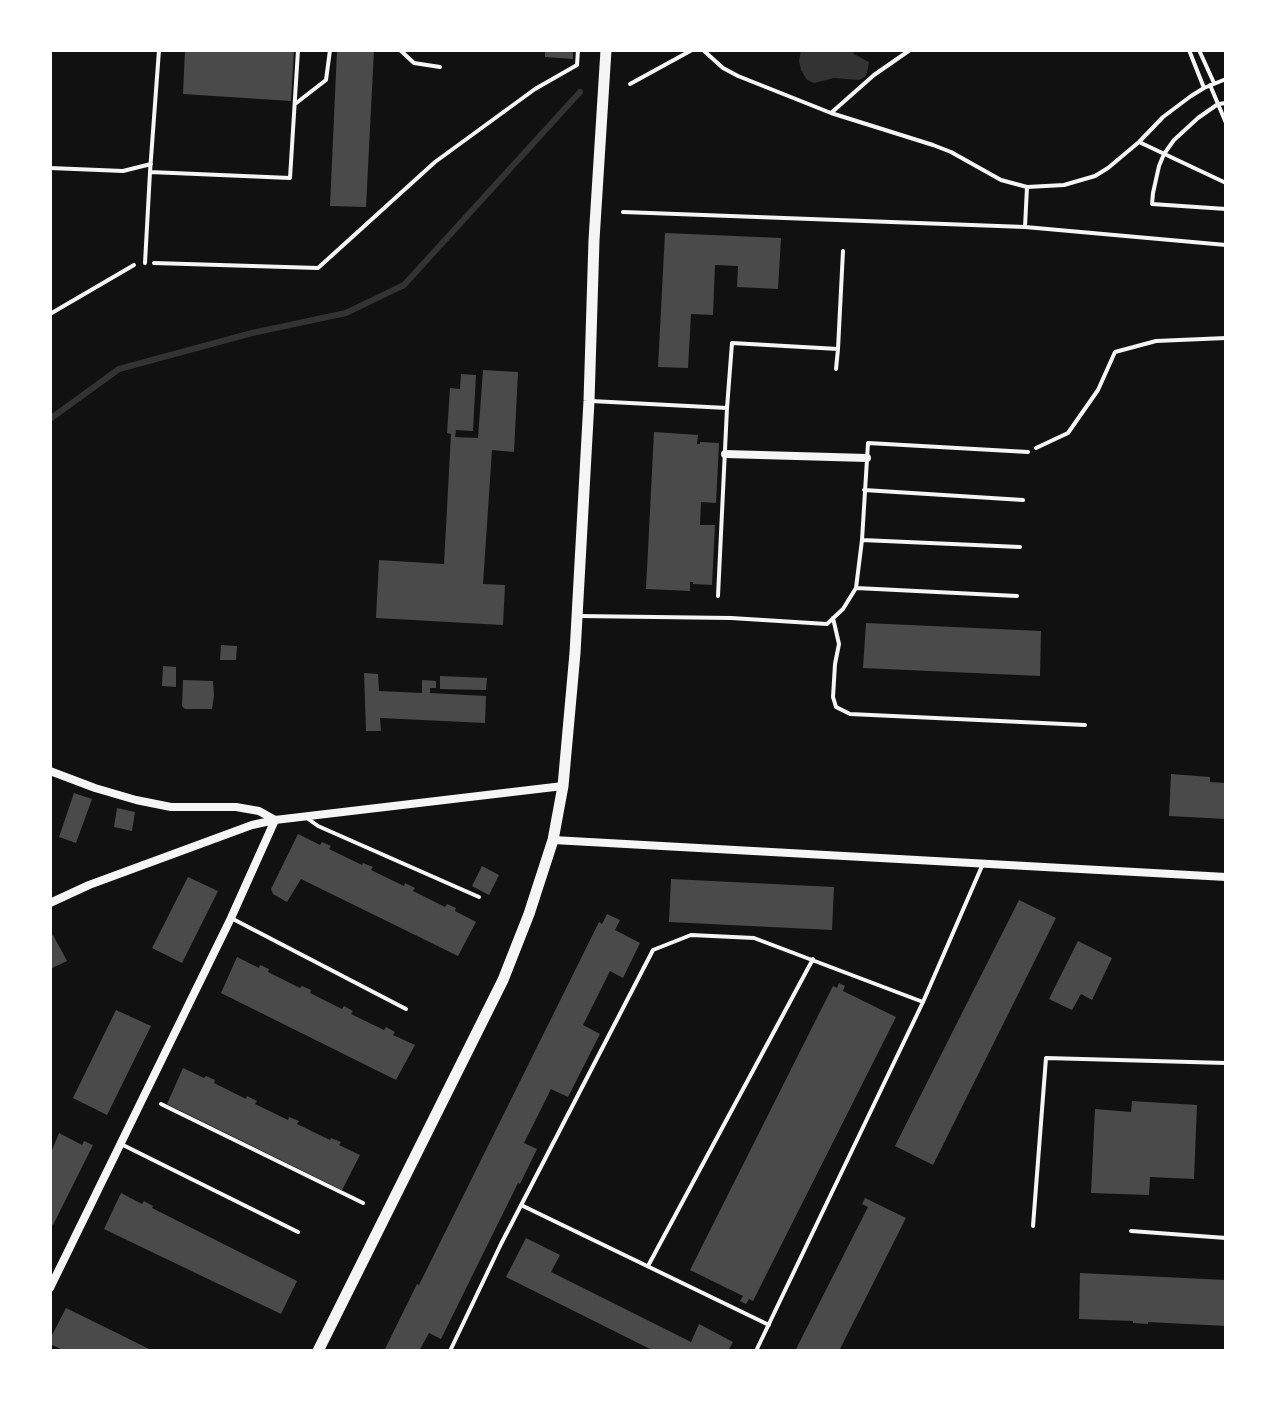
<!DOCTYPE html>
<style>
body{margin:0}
#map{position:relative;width:1276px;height:1401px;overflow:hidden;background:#111;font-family:Karla,sans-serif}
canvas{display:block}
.frame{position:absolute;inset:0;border:52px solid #fff;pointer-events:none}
</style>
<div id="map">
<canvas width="1276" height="1401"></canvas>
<div class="frame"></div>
</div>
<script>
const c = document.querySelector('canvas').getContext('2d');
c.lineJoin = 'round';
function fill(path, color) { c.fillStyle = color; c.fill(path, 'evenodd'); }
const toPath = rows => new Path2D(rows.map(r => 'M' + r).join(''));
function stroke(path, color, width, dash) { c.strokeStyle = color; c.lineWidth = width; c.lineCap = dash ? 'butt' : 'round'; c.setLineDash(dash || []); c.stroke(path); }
const water = toPath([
 [801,50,852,50,854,54,869,62,867,73,865,77,859,80,834,78,814,83,807,80,801,70,799,61]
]);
const stream = toPath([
 [50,419,119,369,252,333,346,313,404,285,580,92]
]);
const building = toPath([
 [185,50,294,50,291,101,183,94],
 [337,50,374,50,366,207,330,206],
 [545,50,573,50,573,59,545,57],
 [665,233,781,238,778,289,737,287,738,266,715,265,713,315,691,314,688,368,658,367],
 [483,370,518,372,514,452,492,450,483,584,505,585,503,625,376,618,379,560,444,564,451,434,447,433,450,388,460,389,461,374,476,375,473,431,456,430,455,437,478,438],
 [654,432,698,435,697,444,700,444,700,442,719,443,716,503,701,502,700,525,715,525,712,585,693,584,693,582,690,582,690,591,646,589],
 [866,623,1041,631,1040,676,863,668],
 [221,645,237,646,236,660,220,660],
 [163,666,176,667,176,687,162,686],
 [364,673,378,674,379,691,422,693,422,680,436,681,436,688,430,688,430,693,486,696,485,723,380,718,381,731,366,731],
 [440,676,487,678,486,690,440,689],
 [183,680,213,681,214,696,212,709,185,709,182,706],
 [1171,774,1210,777,1210,782,1226,783,1226,819,1169,816],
 [74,793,92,799,76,843,59,837],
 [117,808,135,812,132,831,114,827],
 [298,834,320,845,322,842,331,846,329,849,362,865,363,863,373,867,371,870,404,886,405,883,415,888,413,891,445,907,447,904,456,908,455,911,476,922,458,956,301,879,287,902,273,894,271,889],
 [482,866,499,875,489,895,472,886],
 [188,877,218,891,182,963,152,948],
 [671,879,834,887,832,930,669,922],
 [1019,900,1056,918,933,1165,895,1146],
 [607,914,620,920,615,930,640,943,623,978,610,971,583,1025,600,1034,568,1097,551,1089,524,1143,537,1149,520,1184,518,1183,441,1339,429,1333,419,1351,384,1351,417,1284,419,1285,599,922,602,924],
 [53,935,67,961,50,969,50,937],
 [1078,941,1112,958,1092,1000,1081,994,1072,1010,1049,999],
 [237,957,259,968,260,965,269,969,268,972,300,988,302,986,311,990,310,993,342,1009,344,1006,353,1011,351,1014,384,1030,386,1027,395,1032,393,1035,415,1045,396,1080,221,993],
 [839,983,845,986,843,991,896,1017,753,1301,749,1299,746,1304,740,1301,743,1296,690,1270,833,986,837,988],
 [116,1010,151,1026,107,1115,73,1098],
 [183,1068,204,1078,206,1076,215,1080,214,1083,246,1099,247,1096,257,1101,255,1104,288,1120,289,1117,299,1121,297,1124,330,1140,331,1138,341,1142,339,1145,360,1155,342,1190,167,1104],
 [1132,1101,1197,1105,1194,1179,1150,1177,1149,1195,1091,1193,1095,1109,1131,1112],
 [59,1133,82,1145,84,1141,93,1145,53,1225,50,1223,50,1155],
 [121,1193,142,1204,144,1201,153,1206,152,1208,297,1281,281,1314,104,1229],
 [865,1198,906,1218,839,1351,795,1351,868,1207,862,1204],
 [526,1238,560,1255,551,1272,691,1342,699,1324,733,1342,728,1351,654,1351,506,1277],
 [1080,1273,1226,1280,1226,1326,1148,1322,1148,1324,1133,1323,1133,1321,1079,1319],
 [66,1308,125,1337,153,1351,65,1351,50,1344,50,1339]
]);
const path = toPath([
 [703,50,723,68,738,76,831,113,933,145,951,152,1001,180,1027,187,1064,185,1095,176,1108,168,1139,142,1163,117,1191,96,1204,88,1226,79],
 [1189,50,1204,88],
 [1199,50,1214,83],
 [630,84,692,50],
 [1210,85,1226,123],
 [1226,103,1218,104,1198,118,1174,140,1164,154,1159,166,1153,193,1152,204,1226,209],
 [831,113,874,75,910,50],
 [1139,142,1226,183],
 [623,212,1025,227,1226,245],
 [1025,227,1027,187],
 [154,263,318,268,435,162,535,89,577,65,578,50],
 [50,314,134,265],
 [1036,448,1068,433,1098,390,1115,352,1156,341,1226,338],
 [161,1104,363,1203]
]);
const service = toPath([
 [400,50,414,63,440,67],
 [295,104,326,80,330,50],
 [50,168,123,171,151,164],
 [150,172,290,178,298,50],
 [145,263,150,172,159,50],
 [836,369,838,349],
 [591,401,727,408,718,596],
 [727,408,732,343,838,349,843,251],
 [864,490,1023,500],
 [862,540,1020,547],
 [856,588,1017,596],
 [579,616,731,618,827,624,843,609,856,588,862,540,868,443,1028,452],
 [833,618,839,644,835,664,833,697,836,707,850,714,1085,725],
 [307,818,318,826,479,897],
 [231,918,406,1009],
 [121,1144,298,1232],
 [521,1205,769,1325],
 [1033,1226,1046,1058,1226,1063],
 [1131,1231,1226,1238],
 [648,1266,813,959],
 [450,1351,501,1244,653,950,691,935,754,938,923,1002],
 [756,1351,923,1002,982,866]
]);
const minor = toPath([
 [725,454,867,458],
 [50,771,95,788,136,800,171,807,236,807,259,811,275,820],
 [553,840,1226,877],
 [50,903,89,885,252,825,275,820,563,786],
 [50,1288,231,918,275,820]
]);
const tertiary = toPath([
 [318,1351,503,980,529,914,553,840,563,786,575,653,589,401,594,240,606,50]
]);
fill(water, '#333');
stroke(stream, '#333', 6);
fill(building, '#4a4a4a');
stroke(path, '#f5f5f5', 4);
stroke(service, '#f5f5f5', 4);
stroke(minor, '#f5f5f5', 8);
stroke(tertiary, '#f5f5f5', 11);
</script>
